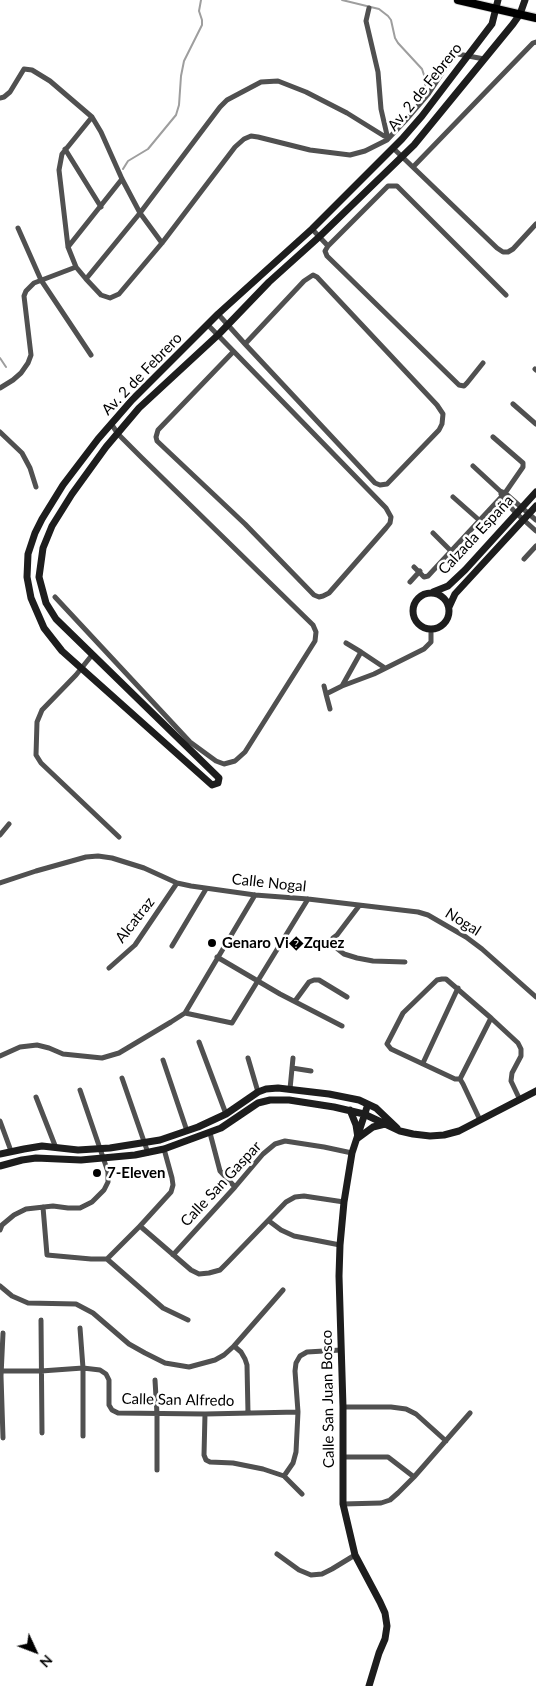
<!DOCTYPE html>
<meta charset="utf-8">
<style>
body{margin:0}
#map{position:relative;width:536px;height:1686px;overflow:hidden;background:#fff;font-family:Lato,sans-serif}
canvas{display:block}
.north{position:absolute;left:10px;top:1626px;width:50px;height:50px;-webkit-text-stroke:4px #fff;paint-order:stroke;rotate:133deg;font-size:14px;font-weight:700;line-height:20px;text-align:center;color:#000}
.north::after{content:'';display:block;margin:auto;width:18px;height:22px;background:#000;clip-path:polygon(50% 0,100% 100%,50% 72%,0 100%)}
</style>
<div id="map">
<canvas width="536" height="1686"></canvas>
<div class="north">N</div>
</div>
<script>
const c = document.querySelector('canvas').getContext('2d');
c.lineJoin = 'round';
const toPath = rows => new Path2D(rows.map(r => 'M' + r).join(''));
function stroke(path, color, width, dash) { c.strokeStyle = color; c.lineWidth = width; c.lineCap = dash ? 'butt' : 'round'; c.setLineDash(dash || []); c.stroke(path); }
function drawText(font, color, halo, rows, align = 'center') {
  c.font = font + ' Lato,sans-serif'; c.lineWidth = 5; c.setLineDash([]); c.textBaseline = 'middle'; c.strokeStyle = halo; c.fillStyle = color; for (const [text, x, y, turn = 0] of rows) {
    c.save(); c.translate(x, y); c.rotate((+turn || 0) * Math.PI / 180); c.textAlign = isNaN(turn) ? turn : align; if (halo) c.strokeText(text, 0, 0); c.fillText(text, 0, 0); c.restore();
  }
}
const stream = toPath([
 [342,0,379,9,388,16,391,20,395,38,398,43,422,69,425,78,425,90],
 [123,169,128,161,148,149,176,115,179,105,181,76,184,61,202,25,202,20,199,11,201,0],
 [0,358,6,367]
]);
const street = toPath([
 [0,98,4,97,10,92,24,69,32,70,50,81,92,117,101,132,122,179,140,213,162,243],
 [92,117,62,154,59,170,68,247,76,267,86,279,101,295,110,298,119,294,162,243,235,147,244,139,251,136,258,137,310,150,350,155,365,151,387,140,405,121,429,93,452,58,458,54,484,59],
 [393,148,497,248,503,252,508,252,513,249,536,224],
 [65,149,101,207],
 [413,167,533,43,536,42],
 [18,228,41,280,91,355],
 [312,229,328,246],
 [68,247,122,179],
 [86,279,140,213,220,107,227,100,261,82,278,81,306,92,347,113,384,136,387,135,381,109,378,72,366,21,369,8],
 [218,314,245,344,375,483,380,485,387,484,439,430,442,424,443,414,437,405,317,277,313,275,304,281,245,344],
 [208,325,386,508,391,517,390,523,386,528,329,593,323,596,319,597,314,595,245,524,157,441,156,437,158,430,233,352],
 [483,363,467,383,464,386,459,385,327,256,325,251,328,246,388,186,397,186,506,295],
 [535,369,536,370],
 [0,388,13,380,21,373,28,363,31,355,24,296,26,291,34,283,76,267],
 [513,404,536,424],
 [0,432,22,453,30,468,36,487],
 [473,466,500,491,505,493,536,520],
 [501,494,504,500,516,513,536,531],
 [453,497,479,520],
 [433,533,451,551],
 [524,559,536,546],
 [414,567,424,577,428,576,505,493,523,467,523,463,493,437],
 [410,582,420,571],
 [55,597,190,742,216,761,224,764,235,761,245,752,315,641,316,632,313,625,142,458,118,434,112,425],
 [346,643,361,652],
 [92,655,76,675,42,710,37,722,36,755,41,763,119,837],
 [324,686,326,694],
 [342,686,361,652,385,668],
 [330,709,326,694,342,686,374,674,424,649,431,642,431,629],
 [0,835,9,824],
 [0,883,36,871,86,857,98,856,112,858,144,868,177,883,191,886,255,895,308,899,418,912,428,915,466,937,482,949,536,997],
 [359,906,337,935,333,938,334,946,344,954,357,958,373,961,405,962],
 [172,946,206,889],
 [217,957,280,994,342,1026],
 [109,968,135,945,177,883],
 [295,1001,309,982,314,980,319,980,347,997],
 [185,1013,232,1023,308,899],
 [199,1042,226,1114],
 [0,1056,20,1047,37,1045,49,1048,63,1054,102,1058,119,1053,171,1022,185,1013,255,895],
 [248,1058,258,1092],
 [163,1060,187,1131],
 [423,1063,458,988],
 [292,1068,311,1071],
 [122,1078,148,1153],
 [460,1079,455,1079,391,1049,387,1044,403,1013,437,980,442,979,446,979,491,1018,518,1043,521,1049,521,1056,512,1073,511,1081,520,1100],
 [460,1079,491,1018],
 [460,1079,463,1084,480,1120],
 [290,1089,293,1058],
 [36,1097,56,1148],
 [0,1121,11,1151],
 [210,1133,220,1171,235,1187],
 [43,1207,47,1255,91,1259,107,1259],
 [269,1221,281,1230,294,1236,340,1245],
 [140,1226,191,1270,199,1274,209,1273,220,1270,227,1263,286,1202,295,1197,304,1196,344,1202],
 [0,1230,2,1225,14,1215,26,1209,53,1206,68,1208,80,1208,92,1202,104,1190,108,1182,108,1172,80,1090],
 [173,1255,235,1187,263,1154,275,1144,285,1141,324,1147,352,1153],
 [107,1259,140,1226,171,1192,173,1185,172,1178,164,1149],
 [107,1259,163,1308,188,1320],
 [0,1286,12,1296,28,1303,76,1304,93,1313,129,1344,145,1353,165,1363,189,1367,215,1360,224,1355,234,1346,283,1290],
 [41,1320,42,1433],
 [80,1328,83,1368,83,1436],
 [3,1333,1,1376,3,1438],
 [234,1346,241,1352,245,1359,247,1365,248,1413],
 [0,1371,41,1371,83,1368,100,1370,106,1374,109,1380,109,1405,112,1410,118,1413,205,1414,298,1412],
 [155,1380,157,1414,157,1470],
 [343,1407,391,1407,406,1409,416,1414,446,1441],
 [205,1414,204,1455,206,1460,210,1462,233,1463,263,1469,284,1476,302,1494],
 [343,1457,388,1457,414,1477],
 [284,1476,293,1463,296,1452,298,1412,295,1371,296,1363,300,1356,307,1352,341,1350],
 [343,1504,381,1503,390,1500,398,1493,414,1477,470,1413],
 [277,1554,299,1570,311,1575,322,1574,332,1569,355,1555]
]);
const secondary = toPath([
 [498,0,492,24,422,116,402,139,312,229,218,314,132,400,98,439,63,485,42,519,35,533,28,554,27,577,31,598,44,628,62,651,212,785,218,783,219,778,56,619,46,603,39,577,43,548,52,526,72,494,106,447,139,408,218,335,269,282,319,237,414,145,513,24,520,14,525,0],
 [433,592,448,586,465,570,536,492],
 '413 611a18 18 0 1 1 36 0a18 18 0 1 1-36 0Z',
 [449,607,455,594,536,506],
 [368,1104,352,1153,344,1202,340,1245,339,1276,343,1407,343,1504,355,1555,380,1602,385,1613,387,1626,385,1639,379,1653,369,1686],
 [350,1110,356,1125,358,1138,373,1127,385,1124],
 [0,1154,24,1149,42,1146,78,1150,110,1148,160,1140,198,1127,226,1114,258,1092,266,1089,278,1088,329,1094,359,1100,376,1108,397,1128],
 [0,1166,22,1160,36,1158,81,1160,135,1155,164,1149,221,1128,258,1103,270,1100,289,1100,334,1107,364,1114,400,1131,413,1134,430,1136,444,1135,459,1131,536,1091]
]);
const primary = toPath([
 [458,0,536,18]
]);
const markers = [
 [212,943,5,"#000"],
 [97,1173,5,"#000"]
];
const streetNames = [
 ["Av. 2 de Febrero",425,87,-51],
 ["Av. 2 de Febrero",142,374,-46],
 ["Calzada España",476,535,-47],
 ["Calle Nogal",269,883,6],
 ["Alcatraz",135,920,-52],
 ["Nogal",463,922,32],
 ["Calle San Gaspar",221,1184,-47],
 ["Calle San Juan Bosco",328,1399,-91],
 ["Calle San Alfredo",178,1400,1]
];
const poiNames = [
 ["Genaro Vi�Zquez",222,943],
 ["7-Eleven",107,1173]
];
stroke(stream, '#9e9e9e', 2);
stroke(primary, '#dbdbdb', 10);
stroke(street, '#505050', 5);
stroke(secondary, '#1d1d1d', 7);
stroke(primary, '#000', 8);
for (const [x, y, r, color] of markers) { const dot = new Path2D(); dot.arc(x, y, r, 0, 2 * Math.PI); c.fillStyle = color; c.fill(dot); stroke(dot, '#fff', 2); }
drawText('15px', '#000', '#fff', streetNames);
drawText('bold 15px', '#000', '#fff', poiNames, 'left');
</script>
